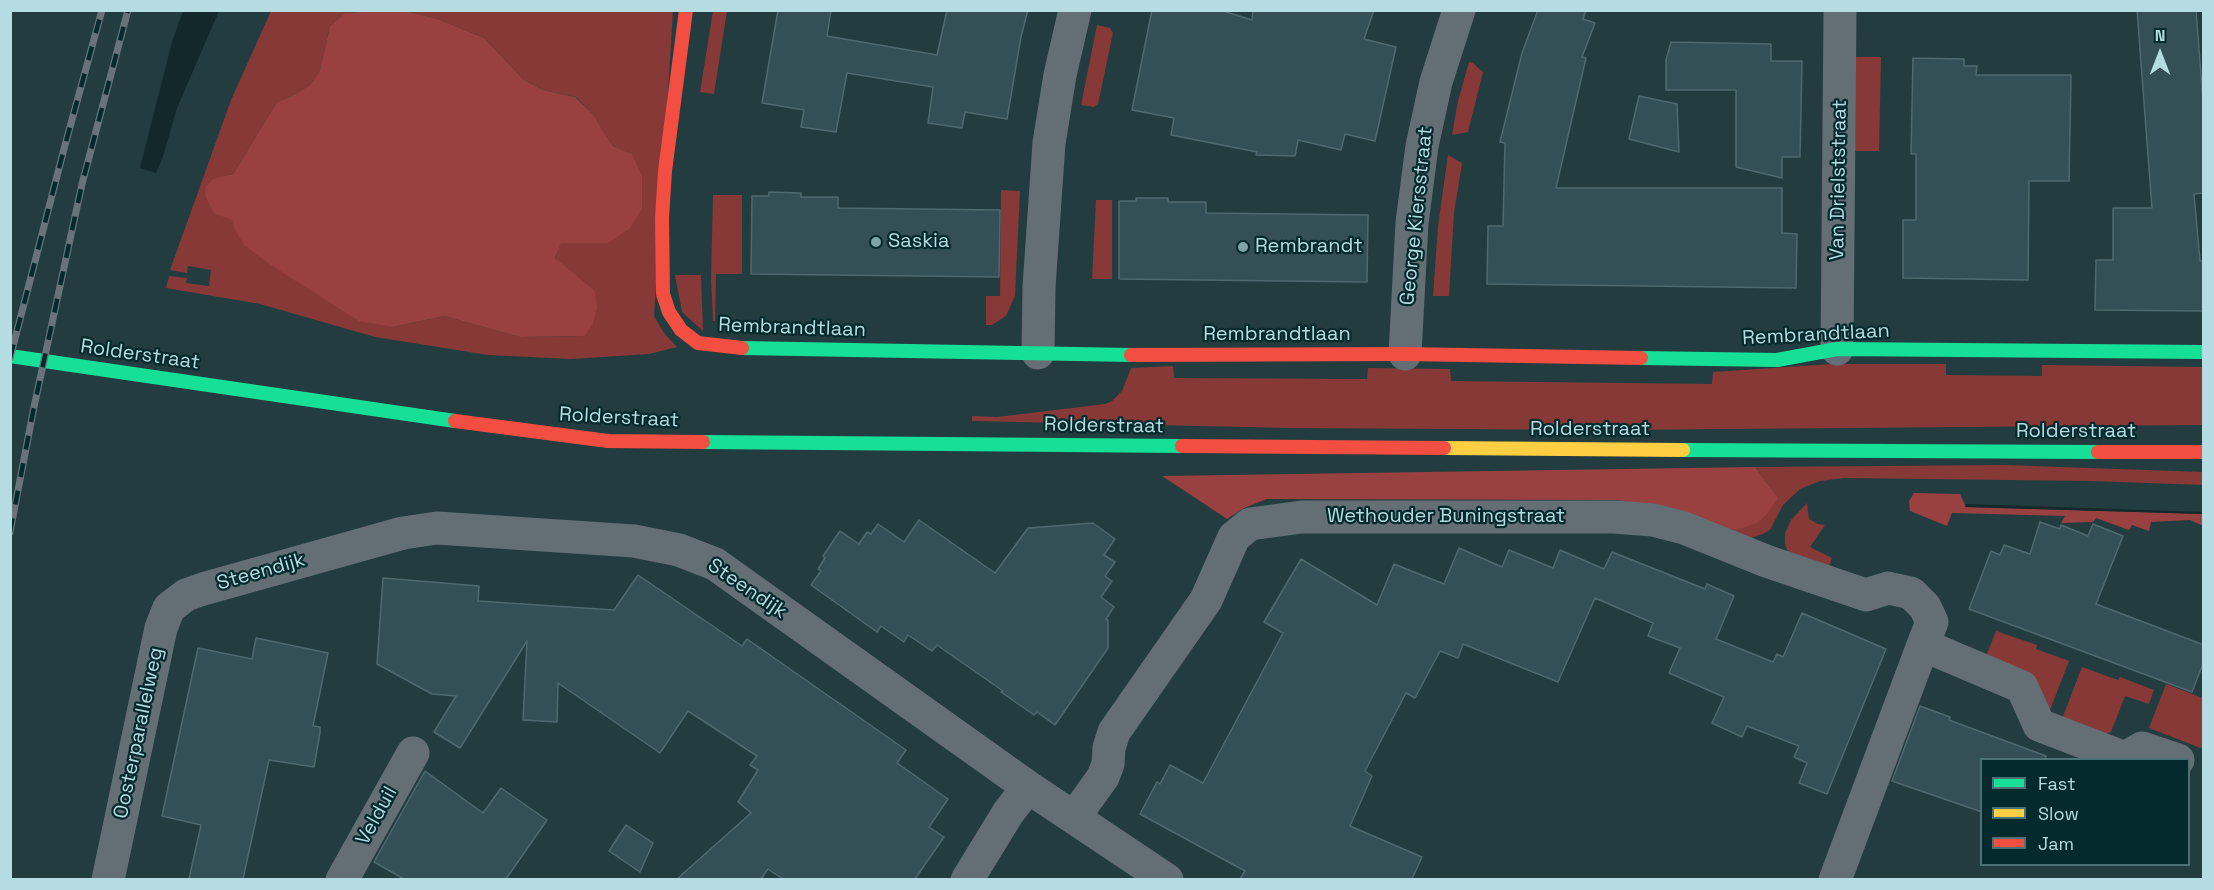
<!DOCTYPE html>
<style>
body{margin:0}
#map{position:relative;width:2214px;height:890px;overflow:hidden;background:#233c3f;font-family:"Space Grotesk",sans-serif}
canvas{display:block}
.frame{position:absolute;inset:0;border:12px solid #b5dce0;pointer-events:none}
.legend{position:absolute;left:1980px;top:758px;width:210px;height:108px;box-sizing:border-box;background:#042a2e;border:2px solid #4b7175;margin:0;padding:8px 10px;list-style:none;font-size:18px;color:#b5dce0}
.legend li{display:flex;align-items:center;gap:12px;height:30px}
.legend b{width:30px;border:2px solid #4b7175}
.north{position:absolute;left:2130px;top:24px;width:60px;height:60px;-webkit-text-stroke:4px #042a2e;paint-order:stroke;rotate:0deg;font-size:16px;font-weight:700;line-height:24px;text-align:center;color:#b5dce0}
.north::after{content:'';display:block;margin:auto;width:21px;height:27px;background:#b5dce0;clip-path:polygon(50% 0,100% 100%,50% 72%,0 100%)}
</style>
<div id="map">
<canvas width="2214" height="890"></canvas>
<div class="frame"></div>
<ul class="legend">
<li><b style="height:8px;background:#16e098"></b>Fast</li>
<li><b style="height:8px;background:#ffcf43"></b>Slow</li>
<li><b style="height:8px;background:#f24e42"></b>Jam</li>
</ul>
<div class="north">N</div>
</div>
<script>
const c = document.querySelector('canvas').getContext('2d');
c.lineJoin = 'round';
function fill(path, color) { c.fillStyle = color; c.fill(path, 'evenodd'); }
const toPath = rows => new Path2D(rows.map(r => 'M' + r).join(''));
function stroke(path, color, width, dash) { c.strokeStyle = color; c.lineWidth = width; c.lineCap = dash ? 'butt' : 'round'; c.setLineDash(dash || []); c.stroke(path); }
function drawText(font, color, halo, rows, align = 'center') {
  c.font = font + ' "Space Grotesk",sans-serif'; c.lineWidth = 4.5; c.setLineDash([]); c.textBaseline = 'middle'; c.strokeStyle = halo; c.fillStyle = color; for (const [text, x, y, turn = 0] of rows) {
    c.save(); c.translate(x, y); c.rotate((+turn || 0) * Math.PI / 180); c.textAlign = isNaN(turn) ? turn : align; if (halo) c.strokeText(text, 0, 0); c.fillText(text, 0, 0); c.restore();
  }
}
const green = toPath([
 [271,11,673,11,654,316,664,333,677,347,649,354,571,359,488,355,375,337,260,304,166,288,169,276,187,278,186,283,209,286,211,270,188,266,187,273,170,270,231,100],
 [375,11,406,11,438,19,484,38,524,80,543,90,576,97,592,113,613,146,632,154,608,243,560,243,555,259,595,291,585,336,520,337,444,316,393,327,316,292,272,266,234,228,225,176,233,174,277,102,292,96,310,85,320,70,330,26,345,13],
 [713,11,727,11,714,94,700,92],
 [1097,25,1110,28,1113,33,1098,104,1094,107,1081,105],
 [1854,57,1881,57,1879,151,1852,151],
 [1469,62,1473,63,1483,72,1468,132,1452,135,1458,101],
 [1448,155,1462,163,1454,213,1449,296,1433,296,1438,226],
 [1001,190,1020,191,1015,296,1006,316,992,325,986,325,986,296,1000,296],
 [713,195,742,195,742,274,716,274,715,321,713,321,711,279],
 [1096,200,1112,200,1112,279,1092,279],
 [675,275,701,275,703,331,682,312],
 [1832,364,1946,364,1946,375,2042,376,2042,365,2204,367,2203,425,1609,430,1290,428,972,421,972,416,997,417,1105,404,1112,401,1122,391,1131,368,1173,366,1174,378,1367,379,1368,368,1450,369,1451,381,1712,384,1713,372],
 [2004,465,2203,472,2203,485,2091,481,1844,478,1820,481,1800,489,1783,505,1770,530,1763,534,1751,538,1721,527,1778,498,1755,467],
 [1807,503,1809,519,1818,524,1825,525,1810,547,1832,558,1828,569,1794,557,1787,550,1785,543,1785,533,1791,520],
 [1996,631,2037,645,2036,649,2069,661,2050,710,1991,663,1987,654],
 [2082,667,2118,680,2120,677,2154,690,2149,704,2125,696,2111,732,2097,738,2060,724],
 [2166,684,2203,698,2203,749,2149,728]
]);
const forest = toPath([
 [375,11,406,11,438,19,484,38,524,80,543,90,575,97,592,113,613,146,632,154,642,176,642,208,630,228,608,243,561,243,555,258,595,291,597,307,593,324,585,336,520,337,444,316,393,327,359,321,272,266,244,245,234,228,232,220,214,213,205,196,206,186,213,179,233,174,277,102,292,96,310,85,320,70,330,26,345,13],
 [1755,467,1778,498,1767,514,1757,523,1737,530,1721,527,1668,507,1614,500,1267,499,1244,508,1227,519,1162,476],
 [1914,493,1960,494,1966,507,2203,514,2203,526,2190,520,2151,522,2149,531,2132,525,2129,530,2096,518,2093,522,2061,523,2065,516,1952,513,1947,526,1910,511,1909,501]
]);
const water = toPath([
 [183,11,219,11,177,108,163,156,156,173,140,168,172,42],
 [1966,504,2203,512,2204,514,1965,507]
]);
const building = toPath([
 [778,10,831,10,827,36,937,55,947,10,1028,10,1021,37,1007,119,965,112,962,128,928,123,933,87,847,73,836,132,801,127,804,110,762,103,778,10],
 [1152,10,1220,10,1252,20,1253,10,1374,10,1364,39,1396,47,1375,141,1345,134,1341,150,1298,140,1295,156,1256,155,1257,152,1171,135,1174,118,1132,110,1152,10],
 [1538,10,1586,10,1583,19,1595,23,1582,57,1586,58,1556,188,1782,188,1782,233,1797,234,1796,288,1487,284,1488,226,1503,226,1505,143,1500,142,1522,53,1538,10],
 [2137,10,2196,10,2204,114,2204,193,2194,194,2200,261,2204,261,2204,311,2095,310,2096,260,2113,260,2113,208,2152,208,2137,10],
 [1671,42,1771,44,1771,61,1802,61,1800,157,1782,157,1782,178,1736,167,1736,90,1666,90,1666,60,1671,42],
 [1913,58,1964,59,1964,66,1977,66,1976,75,2071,75,2069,181,2029,181,2028,280,1903,278,1903,220,1916,220,1916,154,1911,154,1913,58],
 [1639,96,1677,104,1679,152,1629,139,1639,96],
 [769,192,801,193,801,197,838,197,838,208,1000,210,999,277,751,274,752,196,769,196,769,192],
 [1136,198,1168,198,1168,202,1206,202,1206,213,1368,215,1367,282,1119,279,1119,201,1136,201,1136,198],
 [919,520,995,573,1028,528,1093,523,1115,539,1104,555,1115,562,1105,576,1112,581,1101,597,1114,607,1106,619,1108,620,1108,648,1055,725,1037,712,1034,715,1001,692,1003,691,937,645,932,651,908,635,904,642,881,626,877,632,811,585,821,571,818,569,825,558,823,556,840,531,859,544,867,532,871,534,878,524,904,542,919,520],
 [2040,522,2060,529,2061,525,2088,536,2093,524,2123,536,2096,604,2204,645,2204,661,2192,692,1969,609,1991,551,2000,555,2004,545,2030,554,2040,522],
 [1459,548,1502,567,1509,550,1553,568,1560,550,1604,569,1612,552,1705,589,1707,584,1734,596,1716,639,1773,662,1777,654,1783,657,1802,613,1886,649,1827,794,1799,783,1807,763,1794,757,1799,746,1747,726,1742,737,1712,723,1724,697,1669,673,1680,648,1648,636,1653,623,1595,598,1558,682,1463,644,1458,658,1440,651,1415,698,1406,693,1365,771,1372,776,1350,826,1422,857,1412,879,1240,879,1245,871,1140,814,1157,782,1160,784,1170,765,1203,783,1283,633,1264,622,1301,559,1377,605,1394,564,1444,584,1459,548],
 [638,575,742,646,747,639,906,750,897,763,948,799,929,827,944,837,915,879,783,879,768,869,761,879,677,879,751,813,738,802,758,770,750,765,757,756,688,711,660,753,558,683,557,722,523,720,527,641,460,748,434,732,456,696,432,694,377,664,383,578,479,586,478,601,614,610,638,575],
 [256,638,328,653,313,726,320,727,320,733,314,767,269,760,243,879,189,879,201,825,162,816,198,648,252,659,256,638],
 [1920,706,1950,717,1949,720,2046,756,2045,759,1982,759,1982,812,1892,781,1920,706],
 [425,771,483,813,501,788,547,820,506,879,404,879,374,862,425,771],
 [626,825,653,843,640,872,609,851,626,825]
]);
const street = toPath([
 [1837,349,1840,10],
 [1038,353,1039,287,1049,143,1060,75,1075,10],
 [1405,354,1412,223,1422,146,1436,82,1459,10],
 [1075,816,1103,777,1108,764,1109,748,1114,732,1206,600,1234,537,1250,524,1302,517,1614,517,1653,520,1684,528,1766,561,1866,595,1888,588,1911,593,1925,607,1932,622,1923,645],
 [108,880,161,628,169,608,186,595,203,589,403,533,437,528,634,541,679,550,715,564,1028,787,1167,880],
 [342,880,413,753],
 [967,880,1008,813,1028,787],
 [1835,880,1923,645,2022,687,2039,725,2125,758,2142,748,2178,760]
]);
const fast = toPath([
 [742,348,1131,355],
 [10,356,455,421],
 [1641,358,1777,360,1837,349,2204,352],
 [703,442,1182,446],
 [1683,450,2098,452]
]);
const slow = toPath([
 [1444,448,1683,450]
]);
const jam = toPath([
 [686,10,665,171,662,218,663,294,669,312,681,330,698,343,742,348],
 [1131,355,1405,354,1641,358],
 [455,421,608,441,703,442],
 [1182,446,1444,448],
 [2098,452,2204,452]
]);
const rail = toPath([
 [10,358,64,149,102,10],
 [10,532,34,407,82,184,128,10]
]);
const markers = [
 [876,242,6,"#82a4a8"],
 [1243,247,6,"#82a4a8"]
];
const streetNames = [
 ["Van Drielststraat",1839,180,-89],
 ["George Kiersstraat",1417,216,-84],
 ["Rembrandtlaan",792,328,2],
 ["Rembrandtlaan",1277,335],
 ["Rembrandtlaan",1816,335,-3],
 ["Rolderstraat",140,355,8],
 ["Rolderstraat",619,418,3],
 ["Rolderstraat",1104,426,1],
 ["Rolderstraat",1590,430],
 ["Rolderstraat",2076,432],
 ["Wethouder Buningstraat",1446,517],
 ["Steendijk",261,572,-16],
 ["Steendijk",747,589,34],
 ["Oosterparallelweg",139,733,-78],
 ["Velduil",377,816,-61]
];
const poiNames = [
 ["Saskia",888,242],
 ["Rembrandt",1255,247]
];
fill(green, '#863937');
fill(forest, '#994040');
fill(water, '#13282b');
fill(building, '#345056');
stroke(building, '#506970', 1.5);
stroke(street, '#636f75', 33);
stroke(fast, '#16e098', 14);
stroke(slow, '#ffcf43', 14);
stroke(jam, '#f24e42', 14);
stroke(rail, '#68747a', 7);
stroke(rail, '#042a2e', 4.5, [14]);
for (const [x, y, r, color] of markers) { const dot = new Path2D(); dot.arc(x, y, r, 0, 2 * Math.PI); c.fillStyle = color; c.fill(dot); stroke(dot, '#042a2e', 2); }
drawText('20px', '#b5dce0', '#042a2e', streetNames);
drawText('20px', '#b5dce0', '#042a2e', poiNames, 'left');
</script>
